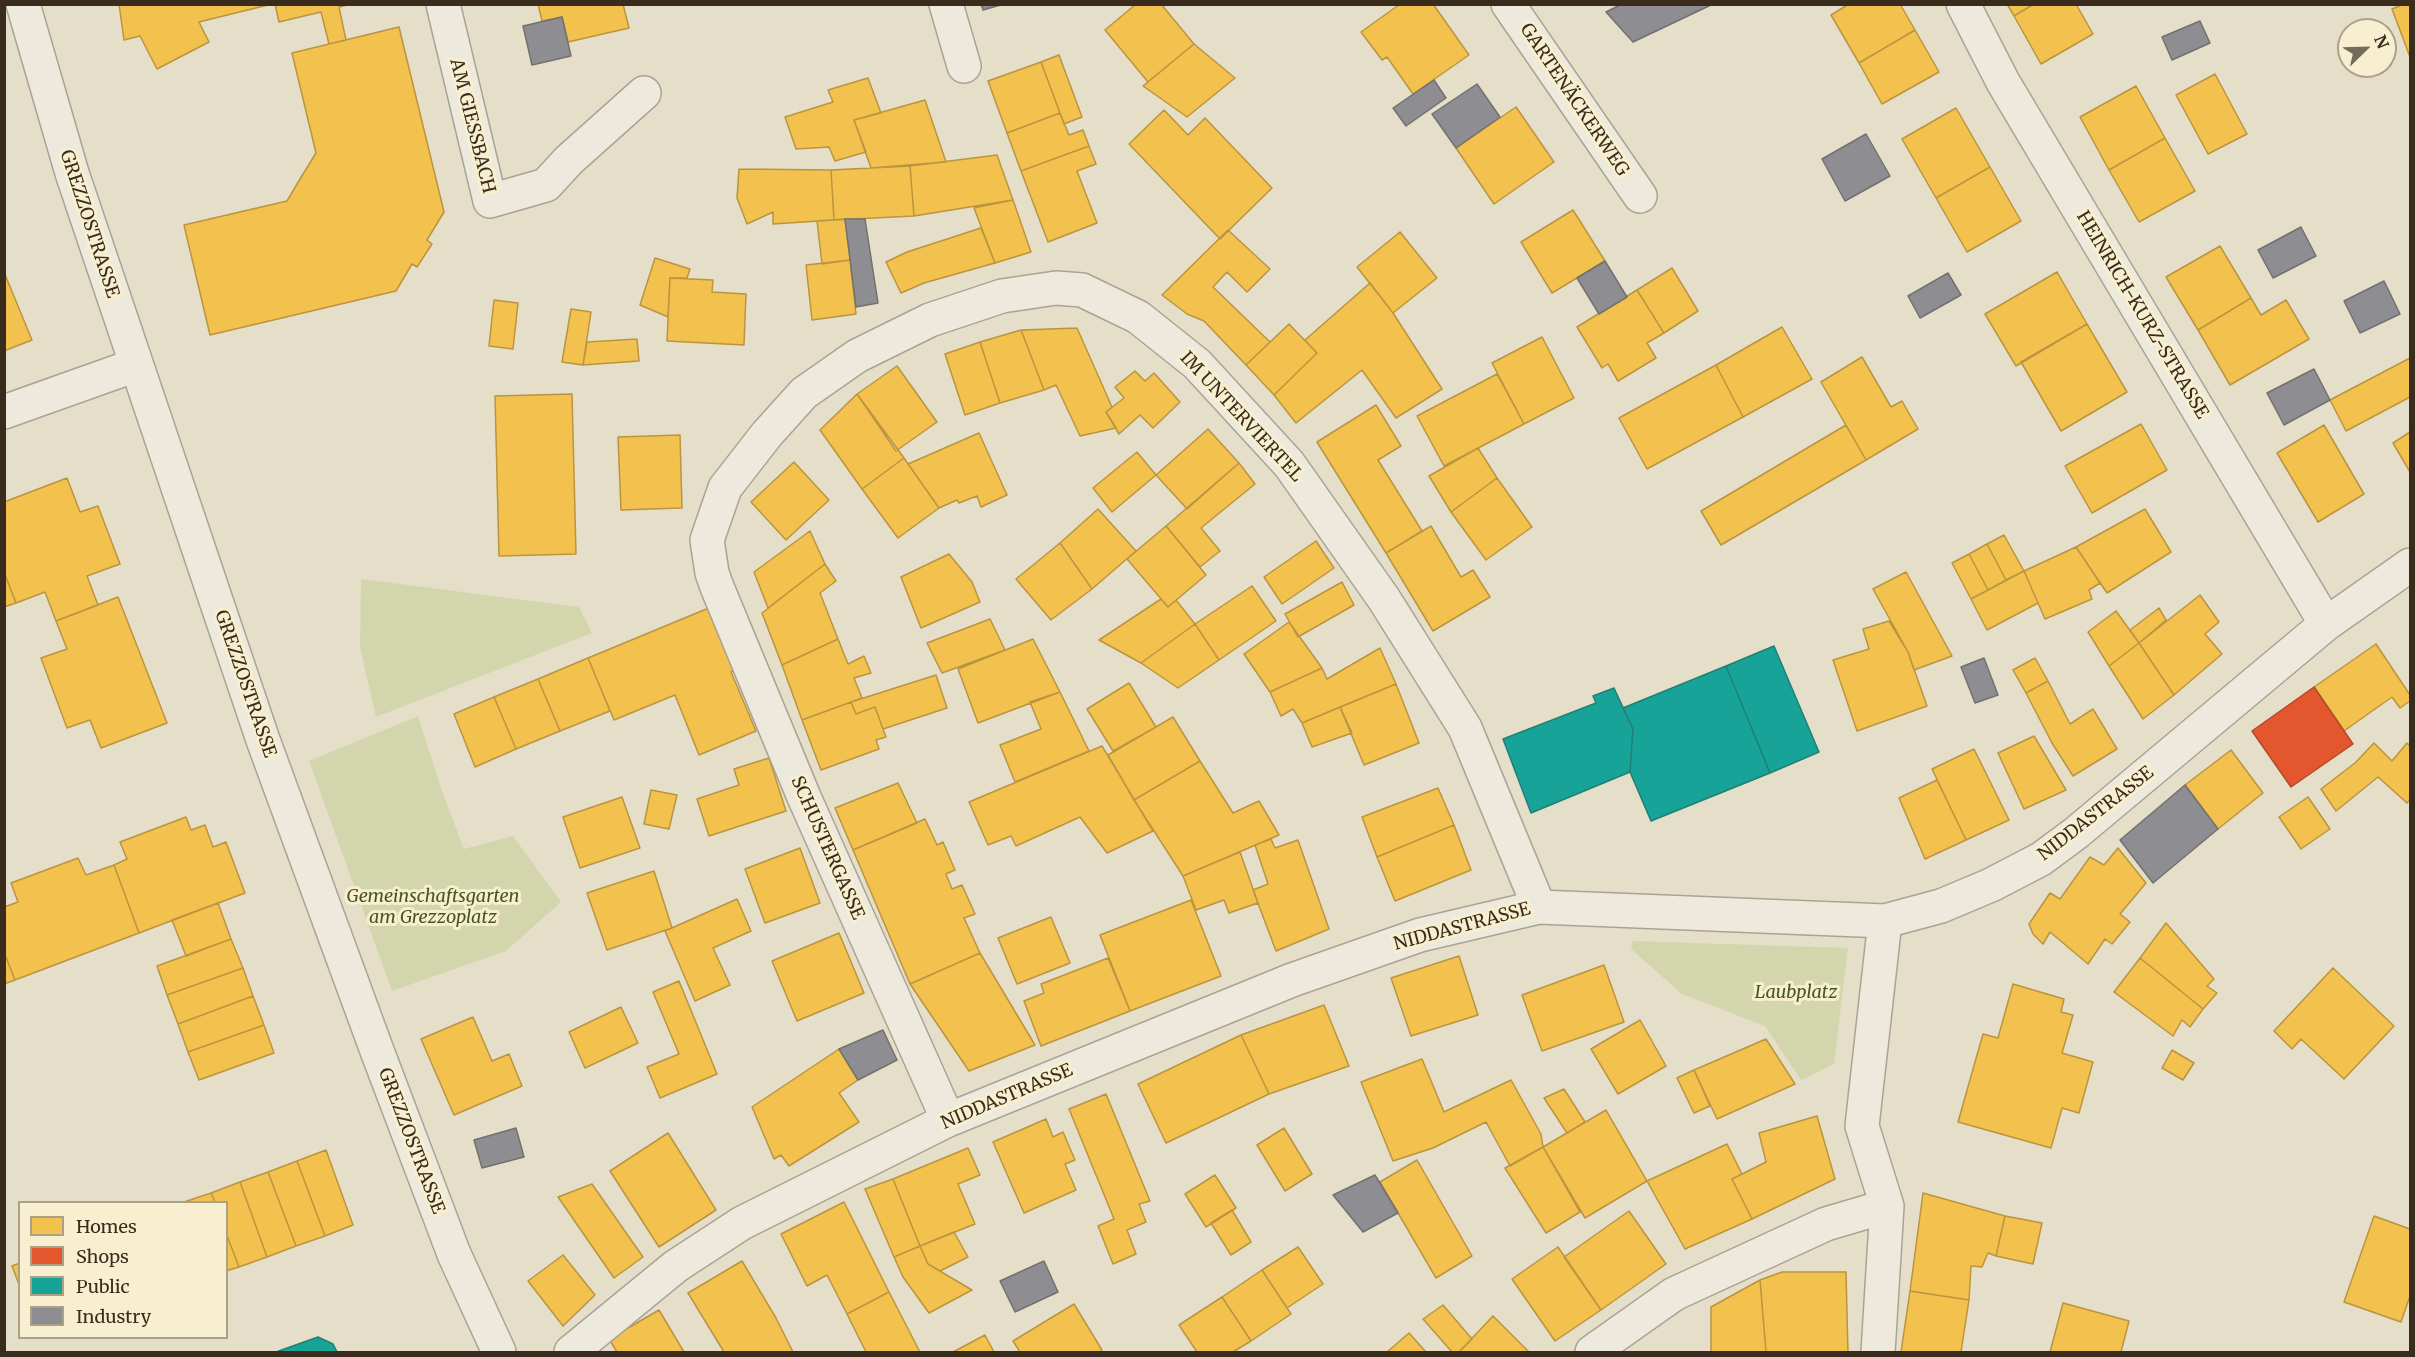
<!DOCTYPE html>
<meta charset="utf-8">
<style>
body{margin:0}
#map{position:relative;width:2415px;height:1357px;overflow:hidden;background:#e5dfca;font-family:Merriweather,serif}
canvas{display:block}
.frame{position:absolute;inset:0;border:6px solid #392c1c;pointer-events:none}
.legend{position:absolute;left:18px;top:1201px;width:210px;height:138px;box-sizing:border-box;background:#f7efcf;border:2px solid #aba187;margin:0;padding:8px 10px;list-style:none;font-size:18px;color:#392c1c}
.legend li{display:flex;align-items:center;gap:12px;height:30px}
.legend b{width:30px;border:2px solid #aba187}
.north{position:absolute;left:2337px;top:18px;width:60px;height:60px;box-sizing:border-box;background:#f7efcf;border:2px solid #aba187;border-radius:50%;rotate:67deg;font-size:16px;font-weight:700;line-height:24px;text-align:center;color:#392c1c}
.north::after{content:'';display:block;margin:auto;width:21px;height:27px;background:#756b59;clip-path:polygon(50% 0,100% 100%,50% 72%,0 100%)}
</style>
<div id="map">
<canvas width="2415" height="1357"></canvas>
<div class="frame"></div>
<ul class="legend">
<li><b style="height:16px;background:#f2c14e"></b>Homes</li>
<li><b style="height:16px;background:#e4572e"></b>Shops</li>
<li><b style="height:16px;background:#17a398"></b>Public</li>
<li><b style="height:16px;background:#8d8d92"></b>Industry</li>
</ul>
<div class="north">N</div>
</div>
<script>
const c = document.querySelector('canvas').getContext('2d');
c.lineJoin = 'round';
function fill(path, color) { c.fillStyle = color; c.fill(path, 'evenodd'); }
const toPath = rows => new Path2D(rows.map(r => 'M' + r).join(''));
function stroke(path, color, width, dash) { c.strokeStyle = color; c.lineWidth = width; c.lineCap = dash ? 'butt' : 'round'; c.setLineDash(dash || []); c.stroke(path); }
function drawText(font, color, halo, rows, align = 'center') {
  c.font = font + ' Merriweather,serif'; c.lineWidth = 6; c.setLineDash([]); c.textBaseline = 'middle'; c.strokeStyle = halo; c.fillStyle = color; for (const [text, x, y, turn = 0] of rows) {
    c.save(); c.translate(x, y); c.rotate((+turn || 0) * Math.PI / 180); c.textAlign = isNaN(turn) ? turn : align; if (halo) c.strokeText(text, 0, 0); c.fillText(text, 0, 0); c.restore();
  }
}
const green = toPath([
 [361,579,579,607,592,633,376,717,360,647],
 [418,716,442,791,464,849,513,836,561,902,506,951,392,991,309,761],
 [1633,941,1848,948,1834,1064,1801,1080,1765,1026,1682,994,1631,949]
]);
const homes = toPath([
 [119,4,272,4,199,22,209,42,157,69,140,36,124,40,119,4],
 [275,4,352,4,339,7,346,40,329,44,321,12,279,22,275,4],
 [538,4,623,4,629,28,568,42,562,17,542,21,538,4],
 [1136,4,1161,4,1194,44,1148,82,1105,30,1136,4],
 [1400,4,1433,4,1469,55,1413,94,1387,57,1382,60,1361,32,1400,4],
 [1849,4,1900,4,1915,30,1859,63,1831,15,1849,4],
 [2007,4,2034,4,2014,16,2007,4],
 [2034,4,2076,4,2093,34,2041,64,2014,16,2034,4],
 [2404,4,2410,4,2410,57,2392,9,2404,4],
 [399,27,444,212,427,240,432,244,417,267,412,264,396,291,210,335,184,225,287,201,297,184,316,153,292,53,399,27],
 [1915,30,1939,72,1882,104,1859,63,1915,30],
 [1194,44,1235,78,1187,117,1143,86,1194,44],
 [1059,55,1082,117,1064,124,1041,62,1059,55],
 [1041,62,1060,113,1007,133,988,81,1041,62],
 [2215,74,2247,134,2208,154,2176,95,2215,74],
 [868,78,881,113,854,120,866,152,835,161,829,147,796,149,785,117,833,102,828,90,868,78],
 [2136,86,2165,138,2109,170,2080,117,2136,86],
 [925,100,946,162,871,168,854,120,925,100],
 [1516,107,1554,162,1494,204,1456,148,1516,107],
 [1956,108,1990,167,1936,198,1902,139,1956,108],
 [1164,110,1188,135,1205,118,1272,188,1220,239,1129,144,1164,110],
 [1060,113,1069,135,1083,130,1089,146,1021,171,1007,133,1060,113],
 [2165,138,2195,191,2139,222,2109,170,2165,138],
 [1089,146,1096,164,1077,171,1097,223,1048,242,1021,171,1089,146],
 [997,155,1013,200,914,216,910,166,997,155],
 [910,166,914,216,834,220,831,170,910,166],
 [1990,167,2021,221,1967,252,1936,198,1990,167],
 [739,169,831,170,834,220,773,224,773,212,747,224,737,198,739,169],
 [1013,200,1031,252,995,263,974,208,1013,200],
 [1573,210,1605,261,1552,293,1521,242,1573,210],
 [845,219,850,260,822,264,817,221,845,219],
 [981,228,995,263,924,283,901,293,886,262,907,252,981,228],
 [1228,230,1270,269,1247,292,1227,272,1213,287,1270,342,1246,365,1204,321,1187,314,1162,295,1228,230],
 [1400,232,1437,278,1393,313,1357,267,1400,232],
 [2220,246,2251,298,2198,330,2166,277,2220,246],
 [655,258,690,269,687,278,670,278,668,317,640,305,655,258],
 [850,260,856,314,812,320,806,265,850,260],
 [1672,268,1698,311,1664,333,1637,290,1672,268],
 [4,272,32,340,4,351,4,272],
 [2057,272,2087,324,2016,366,1985,314,2057,272],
 [670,278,713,280,712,292,746,294,744,345,667,341,670,278],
 [1370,283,1393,313,1442,389,1396,418,1362,370,1296,423,1274,395,1317,353,1305,340,1370,283],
 [1637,290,1664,333,1647,343,1656,358,1618,381,1608,364,1602,368,1577,327,1637,290],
 [2251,298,2261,315,2286,300,2309,339,2230,385,2198,330,2251,298],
 [494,300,518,303,513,349,489,346,494,300],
 [571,309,591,312,583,365,562,362,571,309],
 [1289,324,1317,353,1274,395,1246,365,1289,324],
 [2087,324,2127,392,2061,431,2021,362,2087,324],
 [1782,327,1812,379,1743,417,1716,365,1782,327],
 [1077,328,1112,407,1106,412,1116,428,1080,436,1056,385,1044,390,1021,330,1077,328],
 [1021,330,1044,390,1000,403,980,342,1021,330],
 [1542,337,1574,398,1524,424,1492,363,1542,337],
 [637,339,639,361,583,365,587,342,637,339],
 [980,342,1000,403,965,415,945,354,980,342],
 [1862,357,1891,407,1902,401,1918,429,1866,460,1821,382,1862,357],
 [2410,358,2410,397,2346,431,2330,400,2410,358],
 [1716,365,1743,417,1647,469,1619,418,1716,365],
 [897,366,937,422,896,451,857,394,897,366],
 [1135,371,1145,381,1154,373,1180,402,1153,428,1140,415,1119,434,1106,412,1124,398,1115,387,1135,371],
 [1497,374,1524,424,1444,466,1417,416,1497,374],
 [572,394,576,554,499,556,495,396,572,394],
 [857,394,904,458,862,489,820,430,857,394],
 [1376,405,1401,446,1378,460,1422,531,1386,553,1317,442,1376,405],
 [2141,424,2167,470,2092,513,2065,466,2141,424],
 [1846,425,1866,460,1721,545,1701,511,1846,425],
 [2324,425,2364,494,2318,522,2277,453,2324,425],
 [1208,429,1239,463,1187,509,1156,475,1208,429],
 [2410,432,2410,472,2393,443,2410,432],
 [979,433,1007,495,981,507,977,496,959,503,957,500,939,508,908,464,979,433],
 [680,435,682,508,621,510,618,437,680,435],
 [1478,448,1497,478,1451,512,1429,476,1478,448],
 [1137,452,1156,475,1112,512,1093,488,1137,452],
 [904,458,939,508,898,538,862,489,904,458],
 [794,462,829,500,786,540,751,502,794,462],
 [1239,463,1255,484,1201,528,1220,551,1200,567,1166,526,1239,463],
 [67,478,80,512,98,506,120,564,87,576,98,605,56,621,45,592,16,603,4,572,4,502,67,478],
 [1497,478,1532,527,1486,560,1451,512,1497,478],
 [1098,509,1136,551,1092,589,1060,543,1098,509],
 [2145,509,2171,552,2107,593,2076,547,2145,509],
 [1166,526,1206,575,1168,607,1127,559,1166,526],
 [1431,526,1461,577,1473,570,1490,597,1433,631,1386,553,1431,526],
 [810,531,825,564,768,608,754,572,810,531],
 [2004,535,2024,571,2006,580,1987,544,2004,535],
 [1316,541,1334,568,1282,604,1264,577,1316,541],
 [1060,543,1092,589,1051,620,1016,579,1060,543],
 [1987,544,2006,580,1988,590,1969,554,1987,544],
 [2076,547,2100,583,2089,590,2092,599,2045,619,2024,571,2076,547],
 [949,554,972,582,980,602,921,628,901,577,949,554],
 [1969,554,1988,590,1971,599,1952,563,1969,554],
 [825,564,836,581,820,593,838,639,782,665,762,613,825,564],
 [2024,571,2038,603,1987,630,1971,599,2024,571],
 [4,572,16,603,4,607,4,572],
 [1906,572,1952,656,1914,670,1908,652,1873,589,1906,572],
 [1342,582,1354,605,1298,637,1285,614,1342,582],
 [1252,586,1276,621,1219,660,1195,624,1252,586],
 [2200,595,2219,622,2205,634,2222,654,2174,695,2139,643,2200,595],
 [118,597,167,723,101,748,90,720,67,728,41,658,67,649,56,621,118,597],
 [1161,599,1168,607,1176,600,1195,624,1141,663,1099,640,1161,599],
 [716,605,742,667,731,672,756,731,699,755,675,695,614,720,588,658,716,605],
 [2159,608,2166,620,2139,643,2130,630,2159,608],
 [2116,611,2139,643,2109,666,2088,632,2116,611],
 [990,619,1005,650,942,673,927,643,990,619],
 [1889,621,1908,652,1927,706,1857,731,1833,660,1869,649,1863,629,1889,621],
 [1289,622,1322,668,1270,692,1244,654,1289,622],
 [1195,624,1219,660,1178,688,1141,663,1195,624],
 [838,639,848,664,864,656,871,673,854,678,862,698,802,720,782,665,838,639],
 [1033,639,1060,692,978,723,958,669,1033,639],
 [2139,643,2174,695,2143,719,2109,666,2139,643],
 [2376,644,2410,695,2410,701,2400,708,2392,697,2344,731,2314,687,2376,644],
 [1380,648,1396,684,1302,723,1293,709,1281,716,1270,692,1322,668,1327,679,1380,648],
 [588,658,610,711,560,731,538,679,588,658],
 [2035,658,2048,681,2026,693,2013,670,2035,658],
 [936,675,947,708,883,729,875,707,856,714,851,702,936,675],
 [538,679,560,731,516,749,494,697,538,679],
 [2048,681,2070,724,2093,709,2117,749,2073,776,2052,743,2026,693,2048,681],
 [1129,683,1156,727,1113,751,1087,709,1129,683],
 [1396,684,1419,743,1364,765,1340,707,1396,684],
 [1060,692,1089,751,1015,782,1000,745,1041,729,1030,702,1060,692],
 [494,697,516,749,475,767,454,714,494,697],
 [851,702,856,714,875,707,886,737,876,740,879,749,821,770,802,720,851,702],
 [1340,707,1352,733,1312,747,1302,723,1340,707],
 [1173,717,1200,761,1134,800,1108,755,1173,717],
 [2034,736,2066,790,2024,809,1998,753,2034,736],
 [2374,743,2392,761,2407,743,2410,746,2410,799,2407,803,2378,777,2336,811,2321,789,2355,763,2374,743],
 [1102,746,1153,831,1107,853,1080,817,1016,846,1011,836,988,845,969,802,1102,746],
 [1974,749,2009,820,1966,840,1932,769,1974,749],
 [2231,750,2263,793,2218,829,2185,785,2231,750],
 [769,758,786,811,709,836,697,799,739,785,734,769,769,758],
 [1200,761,1233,813,1259,801,1279,835,1183,876,1134,800,1200,761],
 [1937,780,1966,840,1925,859,1899,798,1937,780],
 [898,783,917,823,853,850,835,808,898,783],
 [1438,788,1454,825,1377,857,1362,817,1438,788],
 [651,790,677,795,669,829,644,824,651,790],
 [622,797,640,848,580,868,563,817,622,797],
 [2308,797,2330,829,2301,849,2279,817,2308,797],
 [186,817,191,830,205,825,213,847,226,842,245,893,139,933,114,865,127,859,120,842,186,817],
 [925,819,937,845,943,842,955,870,946,874,952,889,962,885,975,914,964,918,980,953,910,984,853,850,925,819],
 [1454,825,1471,870,1395,901,1377,857,1454,825],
 [1271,839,1275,848,1298,840,1329,929,1276,951,1253,890,1268,884,1255,845,1271,839],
 [800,848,820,903,765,923,745,869,800,848],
 [2118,848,2146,883,2120,914,2130,922,2112,944,2105,939,2088,964,2050,932,2043,944,2033,934,2029,924,2050,893,2060,899,2090,857,2104,865,2118,848],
 [1240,852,1258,903,1229,913,1224,900,1196,910,1183,876,1240,852],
 [78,858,86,875,114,865,139,933,15,980,4,952,4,907,18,902,11,883,78,858],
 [654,871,672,928,607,950,587,893,654,871],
 [737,899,751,931,713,948,730,985,695,1001,665,931,737,899],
 [1191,900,1221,976,1130,1011,1100,935,1191,900],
 [218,903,231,939,186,956,172,920,218,903],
 [1051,917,1070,963,1017,984,998,938,1051,917],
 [2166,923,2214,979,2207,986,2217,993,2203,1009,2140,958,2166,923],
 [839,933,864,993,797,1021,772,961,839,933],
 [231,939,243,968,167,995,157,966,231,939],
 [4,952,15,980,4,984,4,952],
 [980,953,1035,1045,969,1071,910,984,980,953],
 [1459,956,1478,1015,1411,1036,1391,978,1459,956],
 [1108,958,1130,1011,1041,1046,1024,1001,1044,993,1041,984,1108,958],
 [2140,958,2203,1009,2190,1027,2182,1020,2173,1036,2114,992,2140,958],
 [1604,965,1624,1022,1542,1051,1522,995,1604,965],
 [243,968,253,996,178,1024,167,995,243,968],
 [2333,968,2394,1026,2344,1079,2301,1039,2292,1049,2274,1031,2333,968],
 [679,981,717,1074,660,1098,647,1067,679,1054,653,992,679,981],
 [2013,984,2064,999,2061,1012,2073,1015,2062,1053,2093,1062,2079,1113,2062,1108,2051,1148,1958,1122,1983,1034,1998,1038,2013,984],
 [253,996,264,1025,188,1052,178,1024,253,996],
 [1324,1005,1349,1066,1269,1094,1241,1035,1324,1005],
 [621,1007,638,1043,585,1068,569,1032,621,1007],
 [473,1017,492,1061,509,1054,522,1086,454,1115,421,1039,473,1017],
 [1640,1020,1666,1066,1618,1094,1591,1049,1640,1020],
 [264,1025,274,1053,199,1080,188,1052,264,1025],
 [1241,1035,1269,1094,1166,1143,1138,1084,1241,1035],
 [1766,1039,1795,1084,1717,1119,1694,1070,1766,1039],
 [839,1049,858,1080,839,1093,859,1122,789,1166,781,1155,774,1159,752,1107,839,1049],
 [2172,1050,2194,1063,2183,1080,2162,1068,2172,1050],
 [1422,1059,1444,1112,1511,1080,1541,1134,1543,1147,1510,1166,1486,1122,1433,1148,1393,1161,1361,1082,1422,1059],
 [1694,1070,1710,1106,1694,1113,1677,1078,1694,1070],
 [1564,1089,1585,1122,1567,1133,1544,1098,1564,1089],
 [1106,1094,1150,1201,1139,1204,1146,1222,1127,1230,1136,1254,1113,1264,1098,1226,1114,1219,1069,1109,1106,1094],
 [1606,1110,1647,1181,1585,1218,1543,1147,1606,1110],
 [1817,1116,1835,1179,1752,1219,1732,1179,1766,1162,1759,1133,1817,1116],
 [1046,1119,1053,1137,1063,1132,1075,1160,1065,1164,1076,1190,1024,1213,993,1142,1046,1119],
 [1284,1128,1312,1174,1285,1191,1257,1145,1284,1128],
 [668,1133,716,1210,659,1247,610,1171,668,1133],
 [1727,1144,1742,1174,1732,1179,1752,1219,1685,1249,1647,1181,1727,1144],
 [1543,1147,1580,1212,1546,1233,1505,1168,1543,1147],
 [968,1148,980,1175,958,1184,975,1224,920,1246,893,1179,968,1148],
 [326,1150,353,1225,325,1236,297,1161,326,1150],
 [1417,1160,1472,1256,1436,1278,1380,1182,1417,1160],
 [297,1161,325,1236,296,1246,268,1172,297,1161],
 [268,1172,296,1246,267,1257,240,1182,268,1172],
 [1215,1175,1236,1208,1206,1227,1185,1194,1215,1175],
 [893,1179,920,1246,894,1257,865,1189,893,1179],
 [240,1182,267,1257,239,1267,226,1233,226,1202,215,1202,211,1193,240,1182],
 [592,1184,643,1257,614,1278,558,1197,592,1184],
 [211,1193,215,1202,184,1202,211,1193],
 [1923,1193,2005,1216,1996,1256,1988,1253,1982,1267,1971,1266,1969,1300,1910,1291,1923,1193],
 [844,1202,889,1292,847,1314,827,1275,807,1286,781,1234,844,1202],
 [1232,1210,1251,1242,1231,1255,1211,1223,1232,1210],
 [1629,1211,1666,1264,1601,1310,1564,1257,1629,1211],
 [2005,1216,2042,1223,2033,1264,1996,1256,2005,1216],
 [2374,1216,2410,1229,2410,1296,2401,1322,2344,1302,2374,1216],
 [954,1232,968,1257,940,1271,928,1264,920,1246,954,1232],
 [226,1233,239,1267,226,1271,226,1233],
 [920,1246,928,1264,972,1290,929,1313,903,1277,894,1257,920,1246],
 [1298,1247,1323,1284,1287,1308,1262,1270,1298,1247],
 [1558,1247,1601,1310,1555,1341,1512,1279,1558,1247],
 [563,1255,595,1295,563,1326,528,1281,563,1255],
 [742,1261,776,1318,793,1352,724,1352,688,1293,742,1261],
 [20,1263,20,1287,12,1266,20,1263],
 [1262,1270,1291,1314,1251,1341,1222,1297,1262,1270],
 [1782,1272,1846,1272,1848,1352,1766,1352,1760,1280,1782,1272],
 [1760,1280,1766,1352,1711,1352,1711,1307,1760,1280],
 [1910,1291,1969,1300,1961,1352,1901,1352,1910,1291],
 [889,1292,920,1352,864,1352,866,1352,847,1314,889,1292],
 [1222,1297,1251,1341,1233,1352,1197,1352,1179,1325,1222,1297],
 [2063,1303,2129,1321,2121,1352,2050,1352,2063,1303],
 [1074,1304,1102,1350,1099,1352,1020,1352,1013,1341,1074,1304],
 [1443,1305,1472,1339,1459,1352,1452,1352,1423,1319,1443,1305],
 [659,1310,684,1352,617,1352,609,1339,659,1310],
 [1493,1316,1529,1352,1459,1352,1493,1316],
 [1409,1333,1426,1352,1387,1352,1409,1333],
 [985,1335,994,1352,953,1352,985,1335]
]);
const shops = toPath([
 [2314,687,2353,744,2291,787,2252,731,2314,687]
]);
const public = toPath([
 [1774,646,1819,752,1770,773,1726,666,1774,646],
 [1726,666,1770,773,1651,821,1630,772,1633,729,1623,708,1726,666],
 [1614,688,1633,729,1630,772,1531,813,1503,739,1596,703,1593,696,1614,688],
 [318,1337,333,1344,337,1352,276,1352,318,1337]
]);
const industry = toPath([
 [981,4,1004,4,983,10,981,4],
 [1622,4,1713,4,1633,42,1606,12,1622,4],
 [562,17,571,56,532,65,523,26,562,17],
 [2200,21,2210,43,2172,60,2162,37,2200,21],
 [1434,80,1446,98,1406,126,1393,108,1434,80],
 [1477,84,1500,117,1456,148,1432,114,1477,84],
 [1866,134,1890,176,1845,201,1822,159,1866,134],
 [845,219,865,219,878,303,856,307,845,219],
 [2301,227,2316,256,2273,278,2258,250,2301,227],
 [1605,261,1627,297,1599,314,1577,278,1605,261],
 [1948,273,1961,295,1920,318,1908,296,1948,273],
 [2384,281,2400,314,2360,333,2344,301,2384,281],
 [2314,369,2330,400,2284,425,2267,393,2314,369],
 [1984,658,1998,695,1975,703,1961,667,1984,658],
 [2185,785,2218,829,2153,883,2120,840,2185,785],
 [883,1030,897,1060,858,1080,839,1049,883,1030],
 [516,1128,524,1157,482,1168,474,1140,516,1128],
 [1375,1175,1398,1213,1363,1232,1333,1195,1375,1175],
 [1044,1261,1058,1292,1015,1312,1000,1281,1044,1261]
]);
const minor = toPath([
 [23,4,72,173,263,740,376,1048,454,1254,499,1352],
 [443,4,490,201,546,185,569,160,644,93],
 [946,4,964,66],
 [1508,4,1640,196],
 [1963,4,2003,82,2326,624],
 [4,412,136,365],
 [948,1120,804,797,717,587,712,573,707,540,725,488,767,434,804,393,857,356,930,320,1002,296,1056,288,1082,290,1138,317,1197,364,1289,464,1384,599,1465,728,1539,907],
 [571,1352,676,1266,742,1223,948,1120,1292,980,1420,935,1539,907,1885,921,1941,906,1991,885,2041,859,2076,833,2326,624,2410,565],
 [1592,1352,1674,1294,1826,1224,1887,1206],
 [1878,1352,1887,1206,1862,1126,1885,921]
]);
const streetNames = [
 ["GARTENÄCKERWEG",1574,100,56],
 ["AM GIESSBACH",472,126,76],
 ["GREZZOSTRASSE",89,224,72],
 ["HEINRICH-KURZ-STRASSE",2142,315,59],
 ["IM UNTERVIERTEL",1241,417,47],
 ["GREZZOSTRASSE",245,684,71],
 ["NIDDASTRASSE",2096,814,-38],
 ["SCHUSTERGASSE",827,848,66],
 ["NIDDASTRASSE",1462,927,-15],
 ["NIDDASTRASSE",1007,1097,-23],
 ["GREZZOSTRASSE",411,1141,69]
];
const parkNames = [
 ["Gemeinschaftsgarten",433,897],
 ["am Grezzoplatz",433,918],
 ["Laubplatz",1796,993]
];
fill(green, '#d3d6ac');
fill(homes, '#f2c14e');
stroke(homes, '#ba943f', 1.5);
fill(shops, '#e4572e');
stroke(shops, '#b14a29', 1.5);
fill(public, '#17a398');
stroke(public, '#217f73', 1.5);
fill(industry, '#8d8d92');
stroke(industry, '#74706f', 1.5);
stroke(minor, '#aaa394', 36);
stroke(minor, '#ede9dd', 33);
drawText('18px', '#392c1c', '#f7efcf', streetNames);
drawText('italic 18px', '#455721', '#f7efcf', parkNames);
</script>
